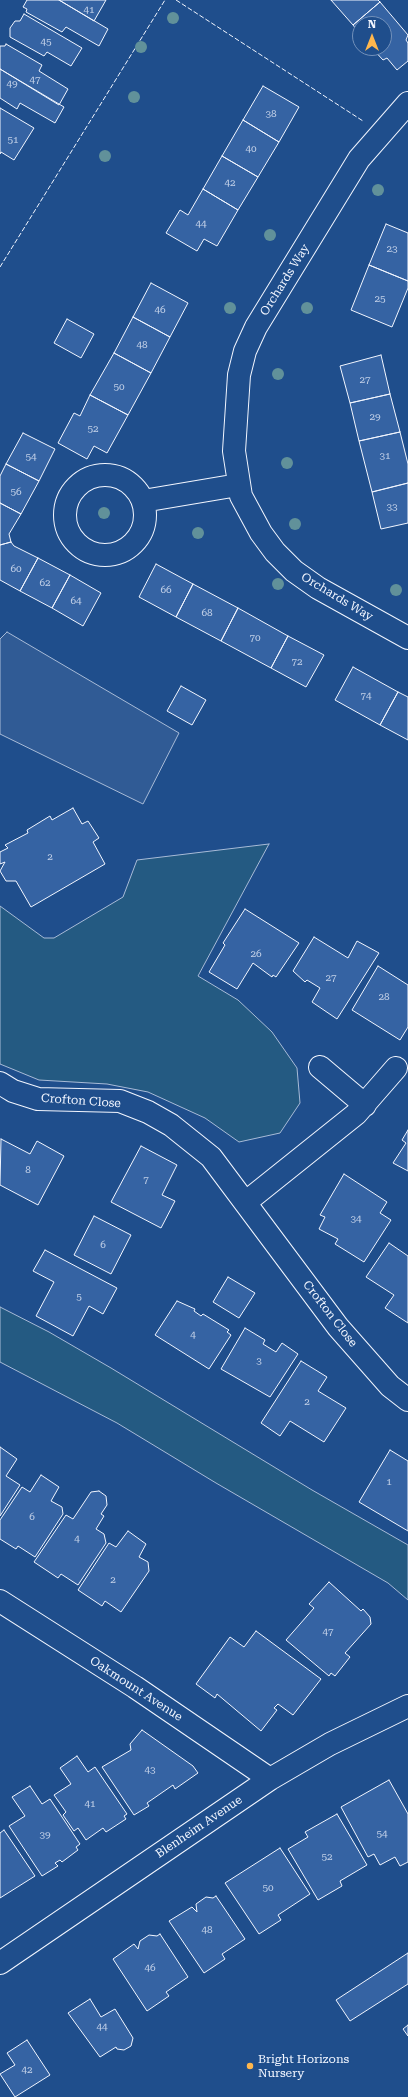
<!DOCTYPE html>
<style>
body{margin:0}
#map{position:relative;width:408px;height:2097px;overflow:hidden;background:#1f4e8c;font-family:"Roboto Serif",serif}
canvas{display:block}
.north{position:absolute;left:352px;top:16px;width:40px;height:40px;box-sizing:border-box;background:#1f4e8c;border:1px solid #7391ba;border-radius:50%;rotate:0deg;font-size:11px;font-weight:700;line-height:16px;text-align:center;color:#f2f6ff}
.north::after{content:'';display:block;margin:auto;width:14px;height:18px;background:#ffb74d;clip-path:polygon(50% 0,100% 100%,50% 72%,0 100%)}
</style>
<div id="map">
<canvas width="408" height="2097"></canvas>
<div class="north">N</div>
</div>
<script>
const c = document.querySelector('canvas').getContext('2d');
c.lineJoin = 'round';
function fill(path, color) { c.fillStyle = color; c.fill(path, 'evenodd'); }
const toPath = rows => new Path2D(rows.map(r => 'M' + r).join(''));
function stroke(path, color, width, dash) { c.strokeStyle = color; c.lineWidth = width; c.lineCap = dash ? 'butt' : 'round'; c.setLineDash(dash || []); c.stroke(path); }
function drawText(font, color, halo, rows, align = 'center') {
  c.font = font + ' "Roboto Serif",serif'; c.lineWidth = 3; c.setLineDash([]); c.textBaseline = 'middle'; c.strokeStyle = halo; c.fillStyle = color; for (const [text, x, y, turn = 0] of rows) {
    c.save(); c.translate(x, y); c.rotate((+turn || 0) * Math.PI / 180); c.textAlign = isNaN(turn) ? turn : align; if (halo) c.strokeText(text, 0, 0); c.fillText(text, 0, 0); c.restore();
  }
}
const green = toPath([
 [269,844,198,976,238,1000,272,1032,297,1068,300,1103,280,1133,239,1142,205,1118,148,1092,107,1084,39,1080,0,1064,0,906,44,938,54,938,123,897,137,860,269,844],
 [0,1307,49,1332,111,1368,312,1490,408,1545,408,1600,388,1583,216,1483,117,1423,0,1362,0,1307]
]);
const parking = toPath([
 [7,632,179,733,143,804,0,734,0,639,7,632]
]);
const building = toPath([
 [27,0,59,0,108,29,99,46,66,27,62,32,26,12,27,9,23,7,27,0],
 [59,0,106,0,94,21,59,0],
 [331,0,378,0,380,2,353,25,331,0],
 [380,2,408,35,406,40,408,43,408,61,397,70,387,58,383,60,372,48,384,48,384,24,360,24,360,34,353,25,380,2],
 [24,14,82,48,71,66,47,52,44,56,10,37,10,28,15,21,20,21,24,14],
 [6,44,42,65,39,71,68,89,59,105,0,69,0,46,5,46,6,44],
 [0,69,64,107,55,123,20,103,17,109,0,98,0,69],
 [263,86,299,107,279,142,243,120,263,86],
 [0,108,34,128,14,160,1,152,0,154,0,108],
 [243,120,279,142,258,177,222,156,243,120],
 [222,156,258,177,238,210,203,189,222,156],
 [203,189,238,210,217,246,204,239,197,251,166,233,180,210,188,215,203,189],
 [386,224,408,233,408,281,369,265,386,224],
 [369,265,408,281,408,288,392,327,351,310,369,265],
 [151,283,188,303,170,337,133,317,151,283],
 [133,317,170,337,151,373,114,353,133,317],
 [67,319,94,334,81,358,54,343,67,319],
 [114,353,151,373,128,415,90,395,114,353],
 [381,355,390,394,350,403,340,366,381,355],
 [390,394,400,432,359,441,350,403,390,394],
 [90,395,128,415,107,453,94,446,87,459,58,443,74,413,80,416,90,395],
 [400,432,408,464,408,483,372,492,359,441,400,432],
 [23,433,55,449,39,481,6,464,23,433],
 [6,464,39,481,21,514,0,503,0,476,6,464],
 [408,483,408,523,381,529,372,492,408,483],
 [0,503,21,514,9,534,11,542,0,545,0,503],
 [11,542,14,546,38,558,20,591,0,580,0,545,11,542],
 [38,558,70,575,52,608,20,591,38,558],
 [156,564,193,584,176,617,139,597,156,564],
 [70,575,101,593,83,626,52,608,70,575],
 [193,584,238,608,221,641,176,617,193,584],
 [238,608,288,636,271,668,221,641,238,608],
 [288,636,324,655,306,687,271,668,288,636],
 [353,667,398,692,380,725,335,700,353,667],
 [181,686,206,700,192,725,167,711,181,686],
 [398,692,408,697,408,740,380,725,398,692],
 [73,808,82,824,88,821,99,838,93,842,105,864,31,907,16,881,6,881,0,871,5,862,0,864,0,852,8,848,5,845,28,833,27,830,50,816,52,820,73,808],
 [245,909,299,943,276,977,273,975,272,977,253,963,237,989,209,972,225,945,223,943,245,909],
 [314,937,348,958,357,941,379,953,337,1019,312,1002,320,988,307,980,305,982,293,971,314,937],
 [378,966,408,985,408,1027,400,1040,352,1010,378,966],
 [408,1130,408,1171,393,1163,406,1143,402,1140,408,1130],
 [1,1139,30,1154,37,1141,64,1156,38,1205,0,1185,1,1139],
 [141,1146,177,1165,162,1195,175,1201,161,1228,111,1202,141,1146],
 [344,1174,387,1202,380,1213,391,1220,364,1262,335,1244,338,1239,319,1229,325,1217,320,1215,344,1174],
 [94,1216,131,1235,111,1274,74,1255,94,1216],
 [389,1243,408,1256,408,1323,385,1308,394,1295,366,1277,389,1243],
 [45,1250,117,1288,103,1314,89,1306,73,1336,36,1316,54,1282,33,1271,45,1250],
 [228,1277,255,1293,239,1318,213,1302,228,1277],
 [177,1301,195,1309,194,1311,201,1316,203,1314,229,1330,227,1332,231,1335,209,1369,155,1335,177,1301],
 [245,1328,265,1340,263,1344,276,1352,282,1343,298,1354,270,1397,221,1369,245,1328],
 [301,1361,327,1377,318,1391,346,1408,324,1442,290,1421,280,1436,261,1423,301,1361],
 [0,1447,17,1459,6,1476,20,1485,0,1516,0,1447],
 [390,1450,408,1461,408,1531,359,1502,390,1450],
 [41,1475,59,1487,51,1501,62,1507,63,1514,35,1557,18,1546,16,1549,0,1539,0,1520,22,1487,30,1492,41,1475],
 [99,1491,106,1496,107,1505,101,1514,104,1516,96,1529,104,1534,106,1543,78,1585,61,1574,58,1578,34,1562,66,1515,73,1519,91,1492,99,1491],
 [128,1531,146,1544,139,1557,148,1562,149,1571,121,1612,105,1601,102,1606,78,1590,109,1543,116,1547,128,1531],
 [329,1582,361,1611,363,1609,370,1617,371,1624,345,1653,350,1657,335,1676,331,1673,329,1676,286,1640,314,1608,309,1604,329,1582],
 [256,1631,321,1679,293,1715,278,1704,274,1708,277,1710,261,1731,217,1694,215,1698,196,1684,230,1637,244,1647,256,1631],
 [142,1730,193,1766,198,1773,175,1789,173,1785,147,1803,149,1806,134,1815,102,1767,131,1750,130,1744,142,1730],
 [77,1756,88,1772,95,1767,127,1814,124,1816,126,1819,106,1832,103,1828,86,1840,78,1828,74,1831,63,1815,66,1812,54,1795,71,1784,60,1768,77,1756],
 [389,1780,408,1814,408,1862,400,1866,395,1857,380,1865,374,1854,368,1857,341,1807,389,1780],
 [30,1786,42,1804,50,1799,80,1844,76,1847,78,1850,62,1862,60,1860,55,1863,58,1866,42,1876,9,1826,25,1816,12,1797,30,1786],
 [337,1814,367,1865,340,1881,342,1886,318,1900,288,1849,308,1837,305,1832,337,1814],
 [4,1830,35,1876,0,1898,0,1833,4,1830],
 [280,1848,310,1894,278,1915,281,1920,259,1934,225,1883,280,1848],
 [216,1896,245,1939,222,1954,225,1959,204,1973,169,1921,192,1907,197,1912,196,1904,206,1897,213,1898,216,1896],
 [160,1934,188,1977,166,1992,169,1996,147,2011,113,1959,134,1944,138,1949,140,1941,149,1935,157,1936,160,1934],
 [408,1953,408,1984,350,2021,336,2000,408,1953],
 [90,1999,101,2017,115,2009,133,2038,131,2046,124,2050,117,2049,116,2047,100,2057,68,2013,90,1999],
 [408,2025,408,2036,403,2029,408,2025],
 [27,2040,50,2075,15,2097,0,2074,15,2065,7,2053,27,2040]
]);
const street = toPath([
 [408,103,359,159,256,327,245,351,239,375,234,451,241,496,261,533,275,552,294,571,318,588,408,638],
 '65 515a40 40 0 1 1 80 0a40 40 0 1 1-80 0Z',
 [143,501,238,485],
 [320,1067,365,1105],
 [0,1083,13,1091,38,1099,120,1101,148,1112,171,1125,211,1157,338,1327,390,1386,408,1400],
 [246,1202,356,1114,396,1068],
 [0,1601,135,1687,270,1779],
 [0,1963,270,1779,330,1744,408,1706]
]);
const fence = toPath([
 [176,0,363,121],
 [0,267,165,0]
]);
const trees = [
 [173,18],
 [141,47],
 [134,97],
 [105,156],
 [378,190],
 [270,235],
 [230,308],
 [307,308],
 [278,374],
 [287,463],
 [104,513],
 [295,524],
 [198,533],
 [278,584],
 [396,590]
];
const markers = [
 [250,2066,4,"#ffb74d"]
];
const numberNames = [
 ["41",89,10],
 ["45",46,42],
 ["47",35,80],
 ["49",12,84],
 ["38",271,114],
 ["51",13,140],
 ["40",251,149],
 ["42",230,183],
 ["44",201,224],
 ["23",392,249],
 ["25",380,299],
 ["46",160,310],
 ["48",142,345],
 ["27",365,380],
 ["50",119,387],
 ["29",375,417],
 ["52",93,429],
 ["31",385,456],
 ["54",31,457],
 ["56",16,492],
 ["33",392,507],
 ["60",16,569],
 ["62",45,583],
 ["66",166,590],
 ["64",76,601],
 ["68",207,613],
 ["70",255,638],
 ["72",297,662],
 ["74",366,696],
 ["2",50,857],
 ["26",256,954],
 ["27",331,978],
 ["28",384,997],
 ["8",28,1170],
 ["7",146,1180],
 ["34",356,1219],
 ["6",103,1245],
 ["5",79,1297],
 ["4",193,1335],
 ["3",259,1361],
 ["2",307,1402],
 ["1",389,1482],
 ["6",32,1517],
 ["4",77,1539],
 ["2",113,1580],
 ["47",328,1632],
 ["43",150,1770],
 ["41",90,1804],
 ["54",382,1834],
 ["39",45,1835],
 ["52",327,1857],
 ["50",268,1888],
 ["48",207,1930],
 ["46",150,1968],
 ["44",102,2027],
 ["42",27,2070]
];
const streetNames = [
 ["Orchards Way",285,280,-58],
 ["Orchards Way",337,597,31],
 ["Crofton Close",81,1101,4],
 ["Crofton Close",330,1314,52],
 ["Oakmount Avenue",136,1689,33],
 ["Blenheim Avenue",199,1827,-34]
];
const poiNames = [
 ["Bright Horizons",258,2059],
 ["Nursery",258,2073]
];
fill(green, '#245a82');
stroke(green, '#a8bbd7', 1);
fill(parking, '#305b95');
stroke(parking, '#a8bbd7', 1);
fill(building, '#3563a3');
stroke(building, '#f2f6ff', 1);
stroke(street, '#f2f6ff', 24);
stroke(street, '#1f4e8c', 22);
stroke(fence, '#f2f6ff', 1, [5, 2]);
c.fillStyle = '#61919a';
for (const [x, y] of trees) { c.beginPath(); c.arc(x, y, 6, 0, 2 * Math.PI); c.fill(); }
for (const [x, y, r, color] of markers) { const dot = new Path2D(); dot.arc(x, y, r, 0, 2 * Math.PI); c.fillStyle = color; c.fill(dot); stroke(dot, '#1f4e8c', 1.5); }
drawText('10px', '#c3d1e8', null, numberNames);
drawText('12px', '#f2f6ff', '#1f4e8c', streetNames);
drawText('12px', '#f2f6ff', '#1f4e8c', poiNames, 'left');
</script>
